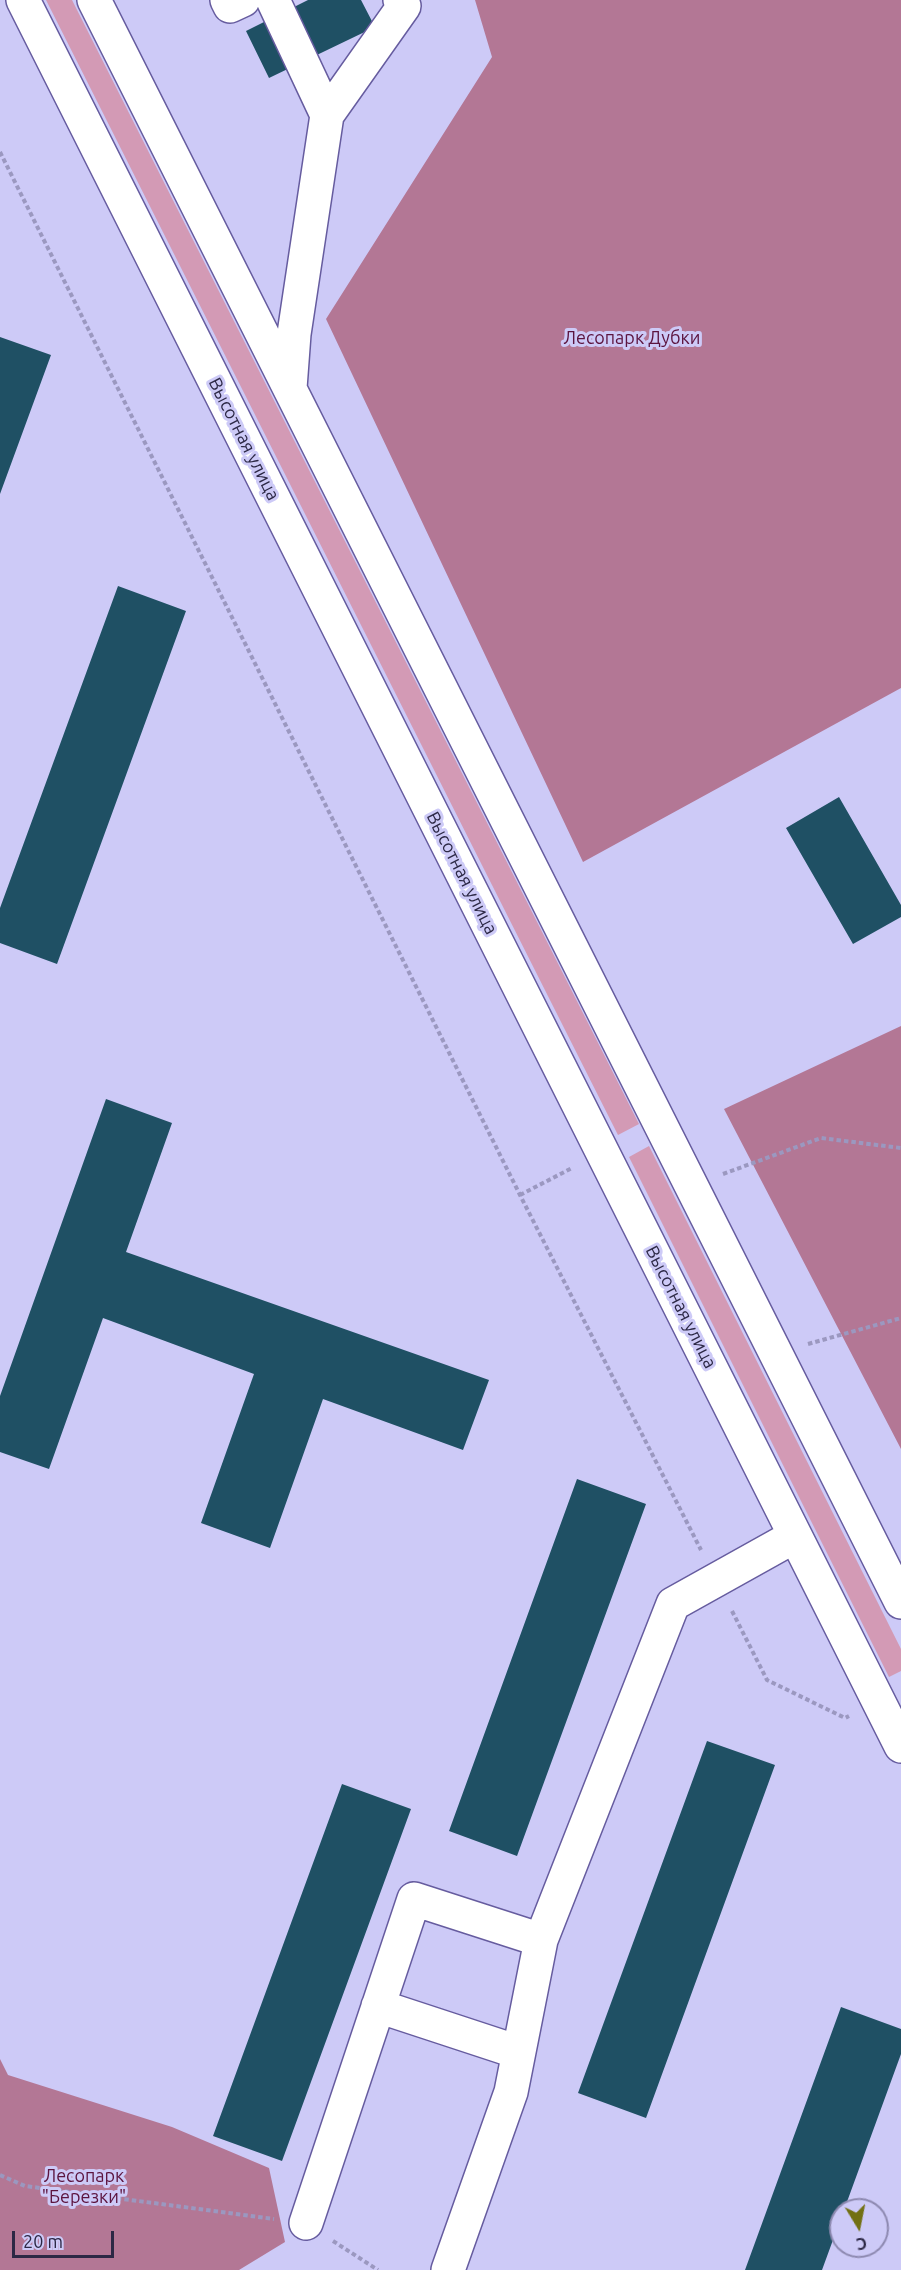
<!DOCTYPE html>
<meta charset="utf-8">
<style>
body{margin:0}
#map{position:relative;width:901px;height:2270px;overflow:hidden;background:#cdcaf7;font-family:Ubuntu,sans-serif}
canvas{display:block}
.north{position:absolute;left:829px;top:2198px;width:60px;height:60px;box-sizing:border-box;background:#cdcaf7;border:2px solid #8d89b0;border-radius:50%;rotate:170deg;font-size:16px;font-weight:700;line-height:24px;text-align:center;color:#2c2845}
.north::after{content:'';display:block;margin:auto;width:21px;height:27px;background:#727013;clip-path:polygon(50% 0,100% 100%,50% 72%,0 100%)}
.scale{position:absolute;left:12px;top:2231px;width:102px;height:27px;box-sizing:border-box;border:3px solid #2c2845;border-top:0;padding-left:8px;font-size:18px;line-height:21px;white-space:nowrap;color:#2c2845;-webkit-text-stroke:4px #cdcaf7;paint-order:stroke}
</style>
<div id="map">
<canvas width="901" height="2270"></canvas>
<div class="north">С</div>
<div class="scale">20 m</div>
</div>
<script>
const c = document.querySelector('canvas').getContext('2d');
c.lineJoin = 'round';
function fill(path, color) { c.fillStyle = color; c.fill(path, 'evenodd'); }
const toPath = rows => new Path2D(rows.map(r => 'M' + r).join(''));
function stroke(path, color, width, dash) { c.strokeStyle = color; c.lineWidth = width; c.lineCap = dash ? 'butt' : 'round'; c.setLineDash(dash || []); c.stroke(path); }
function drawText(font, color, halo, rows, align = 'center') {
  c.font = font + ' Ubuntu,sans-serif'; c.lineWidth = 6; c.setLineDash([]); c.textBaseline = 'middle'; c.strokeStyle = halo; c.fillStyle = color; for (const [text, x, y, turn = 0] of rows) {
    c.save(); c.translate(x, y); c.rotate((+turn || 0) * Math.PI / 180); c.textAlign = isNaN(turn) ? turn : align; if (halo) c.strokeText(text, 0, 0); c.fillText(text, 0, 0); c.restore();
  }
}
const green = toPath([
 [46,0,72,0,639,1124,618,1135],
 [649,1146,901,1649,901,1671,889,1677,629,1157]
]);
const forest = toPath([
 [475,0,901,0,901,688,583,862,326,319,492,57],
 [901,1026,901,1449,724,1109],
 [0,2059,8,2075,172,2127,269,2168,285,2242,239,2270,0,2270]
]);
const building = toPath([
 [308,0,361,0,375,27,269,78,246,31],
 [0,337,51,355,0,494],
 [118,586,186,611,57,964,0,943,0,908],
 [839,797,901,905,901,917,853,944,786,828],
 [106,1099,172,1123,126,1252,489,1380,463,1450,323,1399,270,1548,201,1523,254,1374,103,1318,49,1469,0,1452,0,1396],
 [577,1479,646,1504,517,1856,449,1831],
 [707,1741,775,1765,646,2118,578,2093],
 [342,1784,411,1809,282,2161,213,2136],
 [841,2007,901,2029,901,2054,844,2210,841,2210,841,2218,822,2270,745,2270]
]);
const path = toPath([
 [0,152,520,1195,701,1550],
 [723,1174,821,1138,901,1148],
 [520,1195,572,1168],
 [808,1344,901,1318],
 [732,1611,767,1680,845,1718,849,1716],
 [0,2175,25,2186,274,2219],
 [333,2241,378,2270]
]);
const minor = toPath([
 [23,0,901,1746],
 [94,0,901,1602],
 [227,0,230,6,243,0],
 [273,0,327,115,294,334,290,388],
 [327,115,404,6,400,0],
 [378,2006,518,2052],
 [306,2223,414,1899,541,1940],
 [448,2270,511,2092,541,1940,673,1604,795,1536]
]);
const parkNames = [
 ["Лесопарк Дубки",632,338],
 ["Лесопарк",84,2176],
 ["\"Березки\"",84,2197]
];
const streetNames = [
 ["Высотная улица",244,439,63],
 ["Высотная улица",462,873,63],
 ["Высотная улица",681,1307,63]
];
fill(green, '#d39ab5');
fill(forest, '#b37795');
fill(building, '#1f5064');
stroke(minor, '#665c9f', 36);
stroke(path, '#9b98c0', 4, [4.5, 3]);
stroke(minor, '#fff', 33);
drawText('18px', '#5c143f', '#cdcaf7', parkNames);
drawText('18px', '#2c2845', '#cdcaf7', streetNames);
</script>
